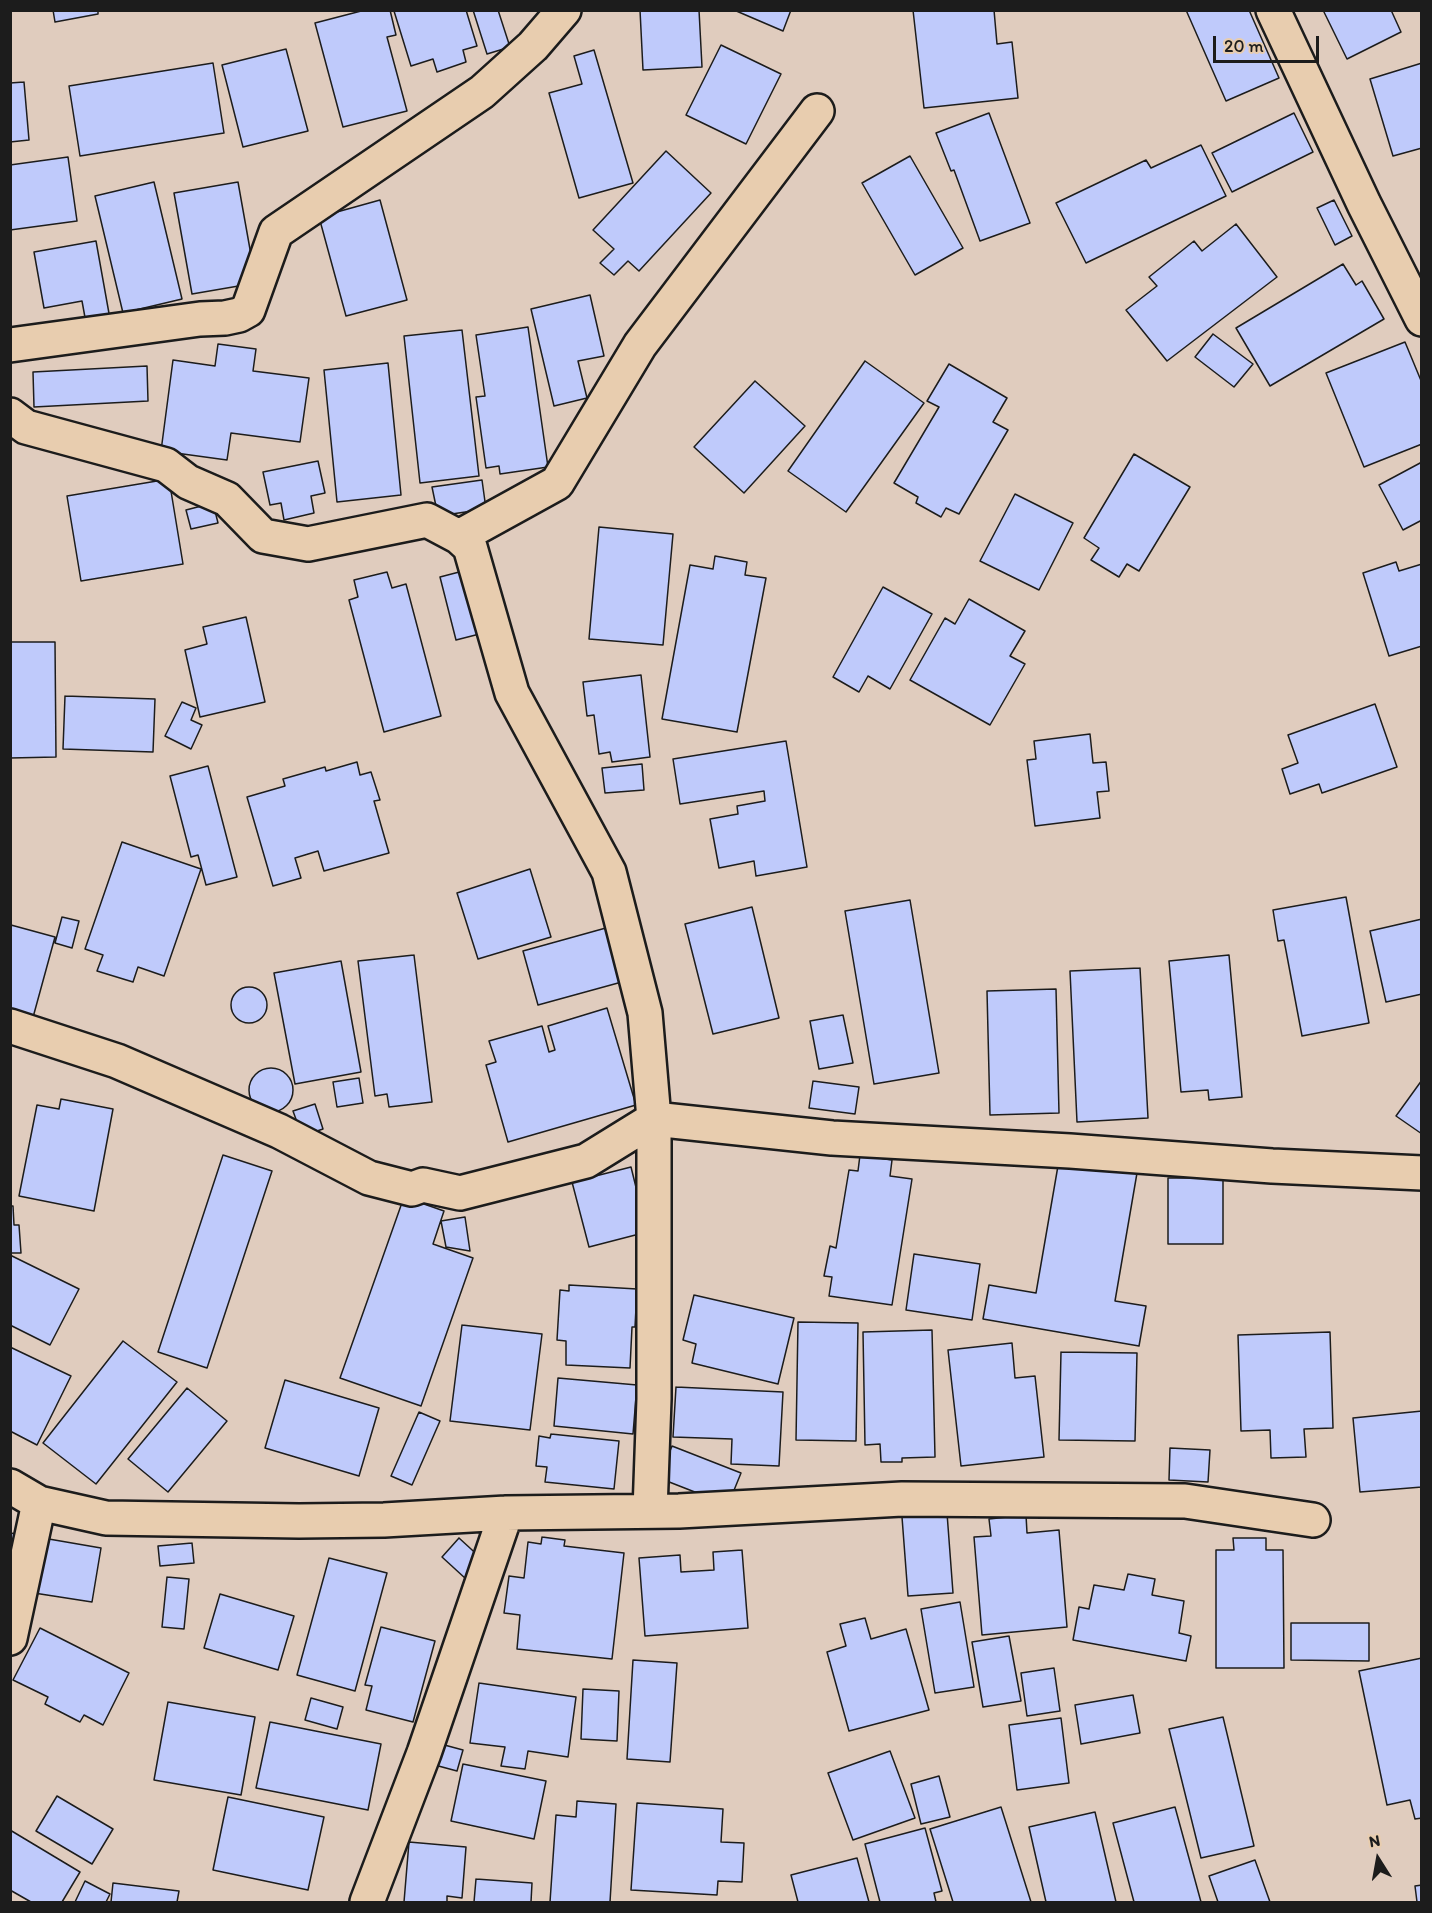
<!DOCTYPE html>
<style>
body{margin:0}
#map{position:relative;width:1432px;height:1913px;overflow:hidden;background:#e0ccbe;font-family:Itim,sans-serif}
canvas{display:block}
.frame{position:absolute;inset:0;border:12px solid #1c1c1c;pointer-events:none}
.north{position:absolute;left:1348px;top:1829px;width:60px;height:60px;-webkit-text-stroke:4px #e8cdaf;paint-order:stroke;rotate:349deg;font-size:16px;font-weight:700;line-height:24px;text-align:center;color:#1c1c1c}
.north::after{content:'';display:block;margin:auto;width:21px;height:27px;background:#1c1c1c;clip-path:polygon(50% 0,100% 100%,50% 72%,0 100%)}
.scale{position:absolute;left:1213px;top:36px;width:106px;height:27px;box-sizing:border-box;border:3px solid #1c1c1c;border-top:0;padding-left:8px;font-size:18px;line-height:21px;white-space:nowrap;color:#1c1c1c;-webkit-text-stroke:4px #e8cdaf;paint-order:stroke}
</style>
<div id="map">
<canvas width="1432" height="1913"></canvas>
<div class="frame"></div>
<div class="north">N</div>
<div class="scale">20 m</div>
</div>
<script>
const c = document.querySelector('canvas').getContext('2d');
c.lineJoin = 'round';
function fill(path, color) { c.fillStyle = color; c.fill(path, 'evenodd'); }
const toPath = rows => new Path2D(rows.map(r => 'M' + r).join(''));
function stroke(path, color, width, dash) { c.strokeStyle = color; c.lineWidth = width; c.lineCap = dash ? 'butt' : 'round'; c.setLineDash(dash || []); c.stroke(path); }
const building = toPath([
 [53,10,98,10,98,14,55,22,53,10],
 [365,10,390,10,396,35,387,37,407,111,343,127,315,23,365,10],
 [466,10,477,46,463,50,466,62,437,72,433,59,411,66,394,11,466,10],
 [473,10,498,10,510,47,487,54,473,10],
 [640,10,699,10,702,67,643,70,640,10],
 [734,10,791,10,783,31,734,10],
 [913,10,994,10,997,44,1012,42,1018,98,924,108,913,10],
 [1186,10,1249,10,1279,78,1226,101,1186,10],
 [1323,10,1391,10,1401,32,1347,59,1323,10],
 [721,45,781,74,746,144,686,115,721,45],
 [286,49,308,131,243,147,222,65,286,49],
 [594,50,633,183,579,198,549,93,582,84,574,56,594,50],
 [213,63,224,133,80,156,69,86,213,63],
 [1422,63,1422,148,1393,156,1370,79,1422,63],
 [24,82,29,140,10,142,10,83,24,82],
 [989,113,1030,223,980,241,954,170,951,171,936,133,989,113],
 [1294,113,1313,152,1232,192,1212,153,1294,113],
 [1201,145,1226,196,1086,263,1056,203,1146,160,1151,168,1201,145],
 [666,151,711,193,639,271,628,261,614,275,600,263,614,249,593,230,666,151],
 [910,156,963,248,915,275,862,183,910,156],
 [68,157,77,221,10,230,10,165,68,157],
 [154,182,182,299,123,313,95,196,154,182],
 [238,182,256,283,192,294,174,193,238,182],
 [380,200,407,300,346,316,319,217,380,200],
 [1334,200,1352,236,1335,245,1317,208,1334,200],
 [1236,224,1277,277,1167,361,1126,310,1157,286,1149,277,1194,241,1202,251,1236,224],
 [96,241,110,319,86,323,82,301,44,308,34,252,96,241],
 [1343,264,1356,285,1362,281,1384,319,1270,386,1236,328,1343,264],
 [590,295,604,356,578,361,587,398,554,406,531,309,590,295],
 [528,327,548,467,500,474,499,466,486,468,476,397,485,396,476,335,528,327],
 [462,330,479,476,420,483,404,336,462,330],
 [1213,334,1253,364,1234,387,1195,357,1213,334],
 [1405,342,1422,383,1422,444,1364,467,1326,373,1405,342],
 [218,344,256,349,253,371,309,378,300,442,231,433,227,460,161,451,173,360,215,366,218,344],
 [865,361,924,403,846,512,788,471,865,361],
 [388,363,401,495,337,502,324,370,388,363],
 [949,364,1007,398,993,422,1008,430,959,514,946,508,941,517,916,503,918,497,894,483,939,407,927,401,949,364],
 [147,366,148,401,34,407,33,372,147,366],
 [755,381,805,426,744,493,694,447,755,381],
 [1134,454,1190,487,1139,571,1127,564,1119,577,1091,560,1099,548,1084,538,1134,454],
 [318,461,325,493,311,496,314,513,284,520,281,503,270,505,263,472,318,461],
 [1422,462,1422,520,1403,530,1379,485,1422,462],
 [169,479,183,564,81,581,67,496,169,479],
 [482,480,486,509,438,516,432,487,482,480],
 [1015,494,1073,523,1039,590,980,561,1015,494],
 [213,503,218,523,191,529,186,510,213,503],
 [599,527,673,534,663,645,589,639,599,527],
 [715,556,747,562,745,575,766,578,737,732,662,719,690,565,713,569,715,556],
 [1396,562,1399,571,1422,564,1422,646,1389,656,1363,573,1396,562],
 [486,565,503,628,456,640,440,577,486,565],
 [387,572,392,588,406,584,441,716,384,732,349,600,358,597,354,580,387,572],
 [883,587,932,614,890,689,868,676,859,692,833,677,883,587],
 [969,599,1025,631,1010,656,1025,664,990,725,910,680,945,618,955,624,969,599],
 [246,617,265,702,200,717,185,650,207,644,203,627,246,617],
 [10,642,55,642,56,757,10,758,10,642],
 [641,675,650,757,612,762,610,752,599,754,594,715,587,716,583,682,641,675],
 [65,696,155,699,153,752,63,749,65,696],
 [182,702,196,708,191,720,202,725,191,749,165,736,182,702],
 [1375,704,1397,767,1322,793,1319,784,1290,794,1282,769,1298,763,1288,735,1375,704],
 [1090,734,1093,763,1106,762,1109,791,1097,792,1100,818,1035,826,1027,760,1036,759,1034,741,1090,734],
 [786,741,807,867,756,876,754,861,719,868,710,819,738,814,737,806,765,801,764,791,680,804,673,759,786,741],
 [357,762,360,775,371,772,380,800,374,801,389,853,324,871,318,851,295,858,301,878,273,886,247,797,285,786,283,779,325,767,326,771,357,762],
 [642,764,644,790,605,793,602,768,642,764],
 [208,766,237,877,206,885,198,855,191,857,170,776,208,766],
 [122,842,201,869,164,976,138,967,133,982,97,971,103,955,85,949,122,842],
 [530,869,551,937,478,959,457,893,530,869],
 [1346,897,1369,1023,1302,1036,1284,940,1278,941,1273,910,1346,897],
 [910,900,939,1073,874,1084,845,911,910,900],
 [752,907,779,1018,713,1034,685,924,752,907],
 [62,917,79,921,72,948,55,943,62,917],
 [1422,919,1422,994,1386,1002,1370,931,1422,919],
 [11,925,55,937,32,1021,10,1015,11,925],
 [613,926,629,980,538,1005,523,951,613,926],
 [414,955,432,1102,389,1107,387,1094,375,1096,358,961,414,955],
 [1229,955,1242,1097,1209,1100,1208,1090,1181,1092,1169,961,1229,955],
 [341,961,361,1072,295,1084,274,973,341,961],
 [1140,968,1148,1118,1077,1122,1070,971,1140,968],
 '231 1005a18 18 0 1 1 36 0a18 18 0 1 1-36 0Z',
 [1056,989,1059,1113,990,1115,987,991,1056,989],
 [607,1008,636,1105,508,1142,486,1065,496,1062,489,1041,542,1026,549,1052,555,1050,548,1026,607,1008],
 [843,1015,853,1063,819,1069,810,1021,843,1015],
 '249 1090a22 22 0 1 1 44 0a22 22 0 1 1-44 0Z',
 [359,1078,363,1103,337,1107,333,1082,359,1078],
 [1422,1080,1422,1134,1396,1116,1422,1080],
 [813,1081,859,1087,855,1114,809,1108,813,1081],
 [61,1099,113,1109,94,1211,19,1196,37,1105,59,1109,61,1099],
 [315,1104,323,1129,302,1136,293,1111,315,1104],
 [223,1155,272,1171,207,1368,158,1352,223,1155],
 [860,1155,892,1160,890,1176,912,1179,892,1305,829,1296,832,1277,824,1276,830,1246,836,1248,849,1170,858,1171,860,1155],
 [1059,1160,1137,1173,1115,1301,1146,1306,1139,1346,983,1319,989,1285,1036,1293,1059,1160],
 [631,1167,647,1232,589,1247,572,1182,631,1167],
 [1168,1178,1223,1178,1223,1244,1168,1244,1168,1178],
 [404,1197,444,1211,433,1244,473,1258,421,1406,340,1378,404,1197],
 [10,1206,13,1206,14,1225,19,1225,21,1253,10,1253,10,1206],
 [465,1217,470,1251,446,1247,441,1221,465,1217],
 [914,1254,980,1264,972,1320,906,1310,914,1254],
 [10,1255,79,1289,50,1345,10,1325,10,1255],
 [569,1285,637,1289,635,1327,632,1327,630,1368,566,1365,566,1341,557,1340,560,1290,569,1291,569,1285],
 [694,1295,794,1318,778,1384,692,1363,696,1344,683,1340,694,1295],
 [798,1322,858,1323,856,1441,796,1440,798,1322],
 [462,1325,542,1334,530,1430,450,1421,462,1325],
 [932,1330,935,1457,902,1458,902,1462,881,1462,880,1444,865,1445,863,1332,932,1330],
 [1330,1332,1333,1428,1304,1429,1306,1457,1271,1458,1270,1430,1241,1431,1238,1335,1330,1332],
 [123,1341,177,1382,96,1484,43,1443,123,1341],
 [1012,1343,1015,1378,1035,1376,1044,1457,961,1466,948,1350,1012,1343],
 [10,1347,71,1376,37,1445,10,1431,10,1347],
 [1061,1352,1137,1353,1135,1441,1059,1440,1061,1352],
 [558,1378,637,1385,633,1434,554,1426,558,1378],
 [285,1380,379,1408,359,1476,265,1448,285,1380],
 [676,1387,783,1392,779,1466,731,1464,732,1439,673,1437,676,1387],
 [187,1388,227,1421,168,1492,128,1459,187,1388],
 [1422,1411,1422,1487,1360,1492,1353,1418,1422,1411],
 [419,1412,440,1421,412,1485,391,1476,419,1412],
 [551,1434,619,1441,614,1489,545,1482,547,1467,536,1466,539,1436,550,1438,551,1434],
 [672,1446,741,1473,728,1505,659,1478,672,1446],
 [1170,1448,1210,1450,1208,1482,1169,1480,1170,1448],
 [947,1513,953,1593,908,1596,902,1517,947,1513],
 [1026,1515,1027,1533,1059,1530,1067,1627,982,1635,974,1537,991,1536,989,1519,1026,1515],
 [10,1533,17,1534,10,1590,10,1533],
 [542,1537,565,1540,564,1546,624,1553,612,1659,517,1649,520,1615,504,1613,509,1576,524,1578,528,1542,541,1544,542,1537],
 [43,1538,101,1548,92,1602,34,1593,43,1538],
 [459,1538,483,1560,466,1579,442,1557,459,1538],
 [1233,1538,1266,1538,1266,1550,1283,1550,1284,1668,1216,1668,1216,1550,1234,1550,1233,1538],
 [192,1543,194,1563,160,1566,158,1546,192,1543],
 [742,1550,748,1628,645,1636,639,1558,680,1555,681,1572,714,1570,713,1552,742,1550],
 [329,1558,387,1573,355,1691,297,1675,329,1558],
 [1128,1574,1155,1579,1152,1595,1184,1601,1179,1633,1191,1636,1186,1661,1073,1640,1079,1607,1089,1609,1094,1585,1124,1590,1128,1574],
 [167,1577,189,1579,184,1629,162,1627,167,1577],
 [220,1594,294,1616,278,1670,204,1648,220,1594],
 [960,1602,974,1687,935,1693,921,1609,960,1602],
 [865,1618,871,1639,906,1629,929,1710,849,1731,827,1652,846,1646,840,1624,865,1618],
 [1291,1623,1369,1623,1369,1661,1291,1660,1291,1623],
 [381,1627,435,1641,413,1722,366,1710,372,1686,365,1685,381,1627],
 [40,1628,129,1673,103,1725,84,1715,80,1722,45,1704,48,1697,13,1680,40,1628],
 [1009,1636,1021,1701,983,1707,972,1642,1009,1636],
 [1422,1658,1422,1818,1415,1819,1410,1800,1387,1805,1359,1671,1422,1658],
 [633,1660,677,1663,670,1762,627,1759,633,1660],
 [1054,1668,1060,1711,1027,1716,1021,1673,1054,1668],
 [479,1683,576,1697,568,1757,528,1751,525,1769,501,1766,505,1747,470,1743,479,1683],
 [583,1689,619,1691,617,1741,581,1739,583,1689],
 [1133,1695,1140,1733,1081,1744,1075,1705,1133,1695],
 [311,1698,343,1707,337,1729,305,1720,311,1698],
 [168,1702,255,1717,241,1795,154,1780,168,1702],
 [1223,1717,1254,1846,1201,1858,1169,1729,1223,1717],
 [1061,1718,1069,1783,1017,1790,1009,1725,1061,1718],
 [270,1722,381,1744,368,1810,256,1788,270,1722],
 [437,1743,463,1750,457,1771,431,1764,437,1743],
 [890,1751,915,1818,853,1840,828,1773,890,1751],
 [463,1764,546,1781,534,1839,451,1821,463,1764],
 [939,1776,950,1817,921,1824,911,1784,939,1776],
 [57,1796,113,1829,92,1864,36,1831,57,1796],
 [228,1797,324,1817,308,1890,213,1870,228,1797],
 [577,1801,616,1804,610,1902,550,1902,556,1815,576,1817,577,1801],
 [637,1803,723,1809,721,1842,744,1843,742,1882,718,1881,717,1895,631,1890,637,1803],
 [1001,1807,1031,1902,953,1902,930,1829,1001,1807],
 [1175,1807,1201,1902,1134,1902,1113,1823,1175,1807],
 [1095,1812,1116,1902,1046,1902,1029,1827,1095,1812],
 [925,1828,942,1891,934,1893,936,1902,880,1902,865,1844,925,1828],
 [10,1830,80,1872,62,1902,31,1902,10,1890,10,1830],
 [409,1842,466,1847,462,1898,447,1896,447,1902,404,1902,409,1842],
 [857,1858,869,1902,798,1902,791,1875,857,1858],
 [1255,1860,1270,1902,1218,1902,1209,1876,1255,1860],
 [476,1879,532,1883,531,1902,474,1902,476,1879],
 [85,1881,110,1894,106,1902,75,1902,85,1881],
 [113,1883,179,1891,177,1902,111,1902,113,1883],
 [1422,1885,1422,1902,1417,1902,1415,1886,1422,1885]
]);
const minor = toPath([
 [1273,10,1364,204,1422,319],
 [10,345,200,319,225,318,239,315,248,310,276,232,482,92,533,46,564,10],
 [10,415,26,427,166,465,188,482,227,499,263,536,308,544,427,520,459,537,470,547,512,693,609,872,645,1013,654,1119,654,1399,650,1511],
 [459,537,557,483,640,345,817,111],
 [10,1026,117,1061,279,1131,369,1178,412,1189,423,1185,460,1193,586,1161,654,1119,832,1138,1070,1151,1272,1166,1422,1173],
 [10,1486,39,1503,106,1518,299,1521,384,1520,506,1513,679,1511,902,1499,1185,1501,1313,1520],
 [10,1638,39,1503],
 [367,1902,424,1753,506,1513]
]);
fill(building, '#bfcafb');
stroke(building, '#1c1c1c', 1.5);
stroke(minor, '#1c1c1c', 38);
stroke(minor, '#e8cdaf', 33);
</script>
